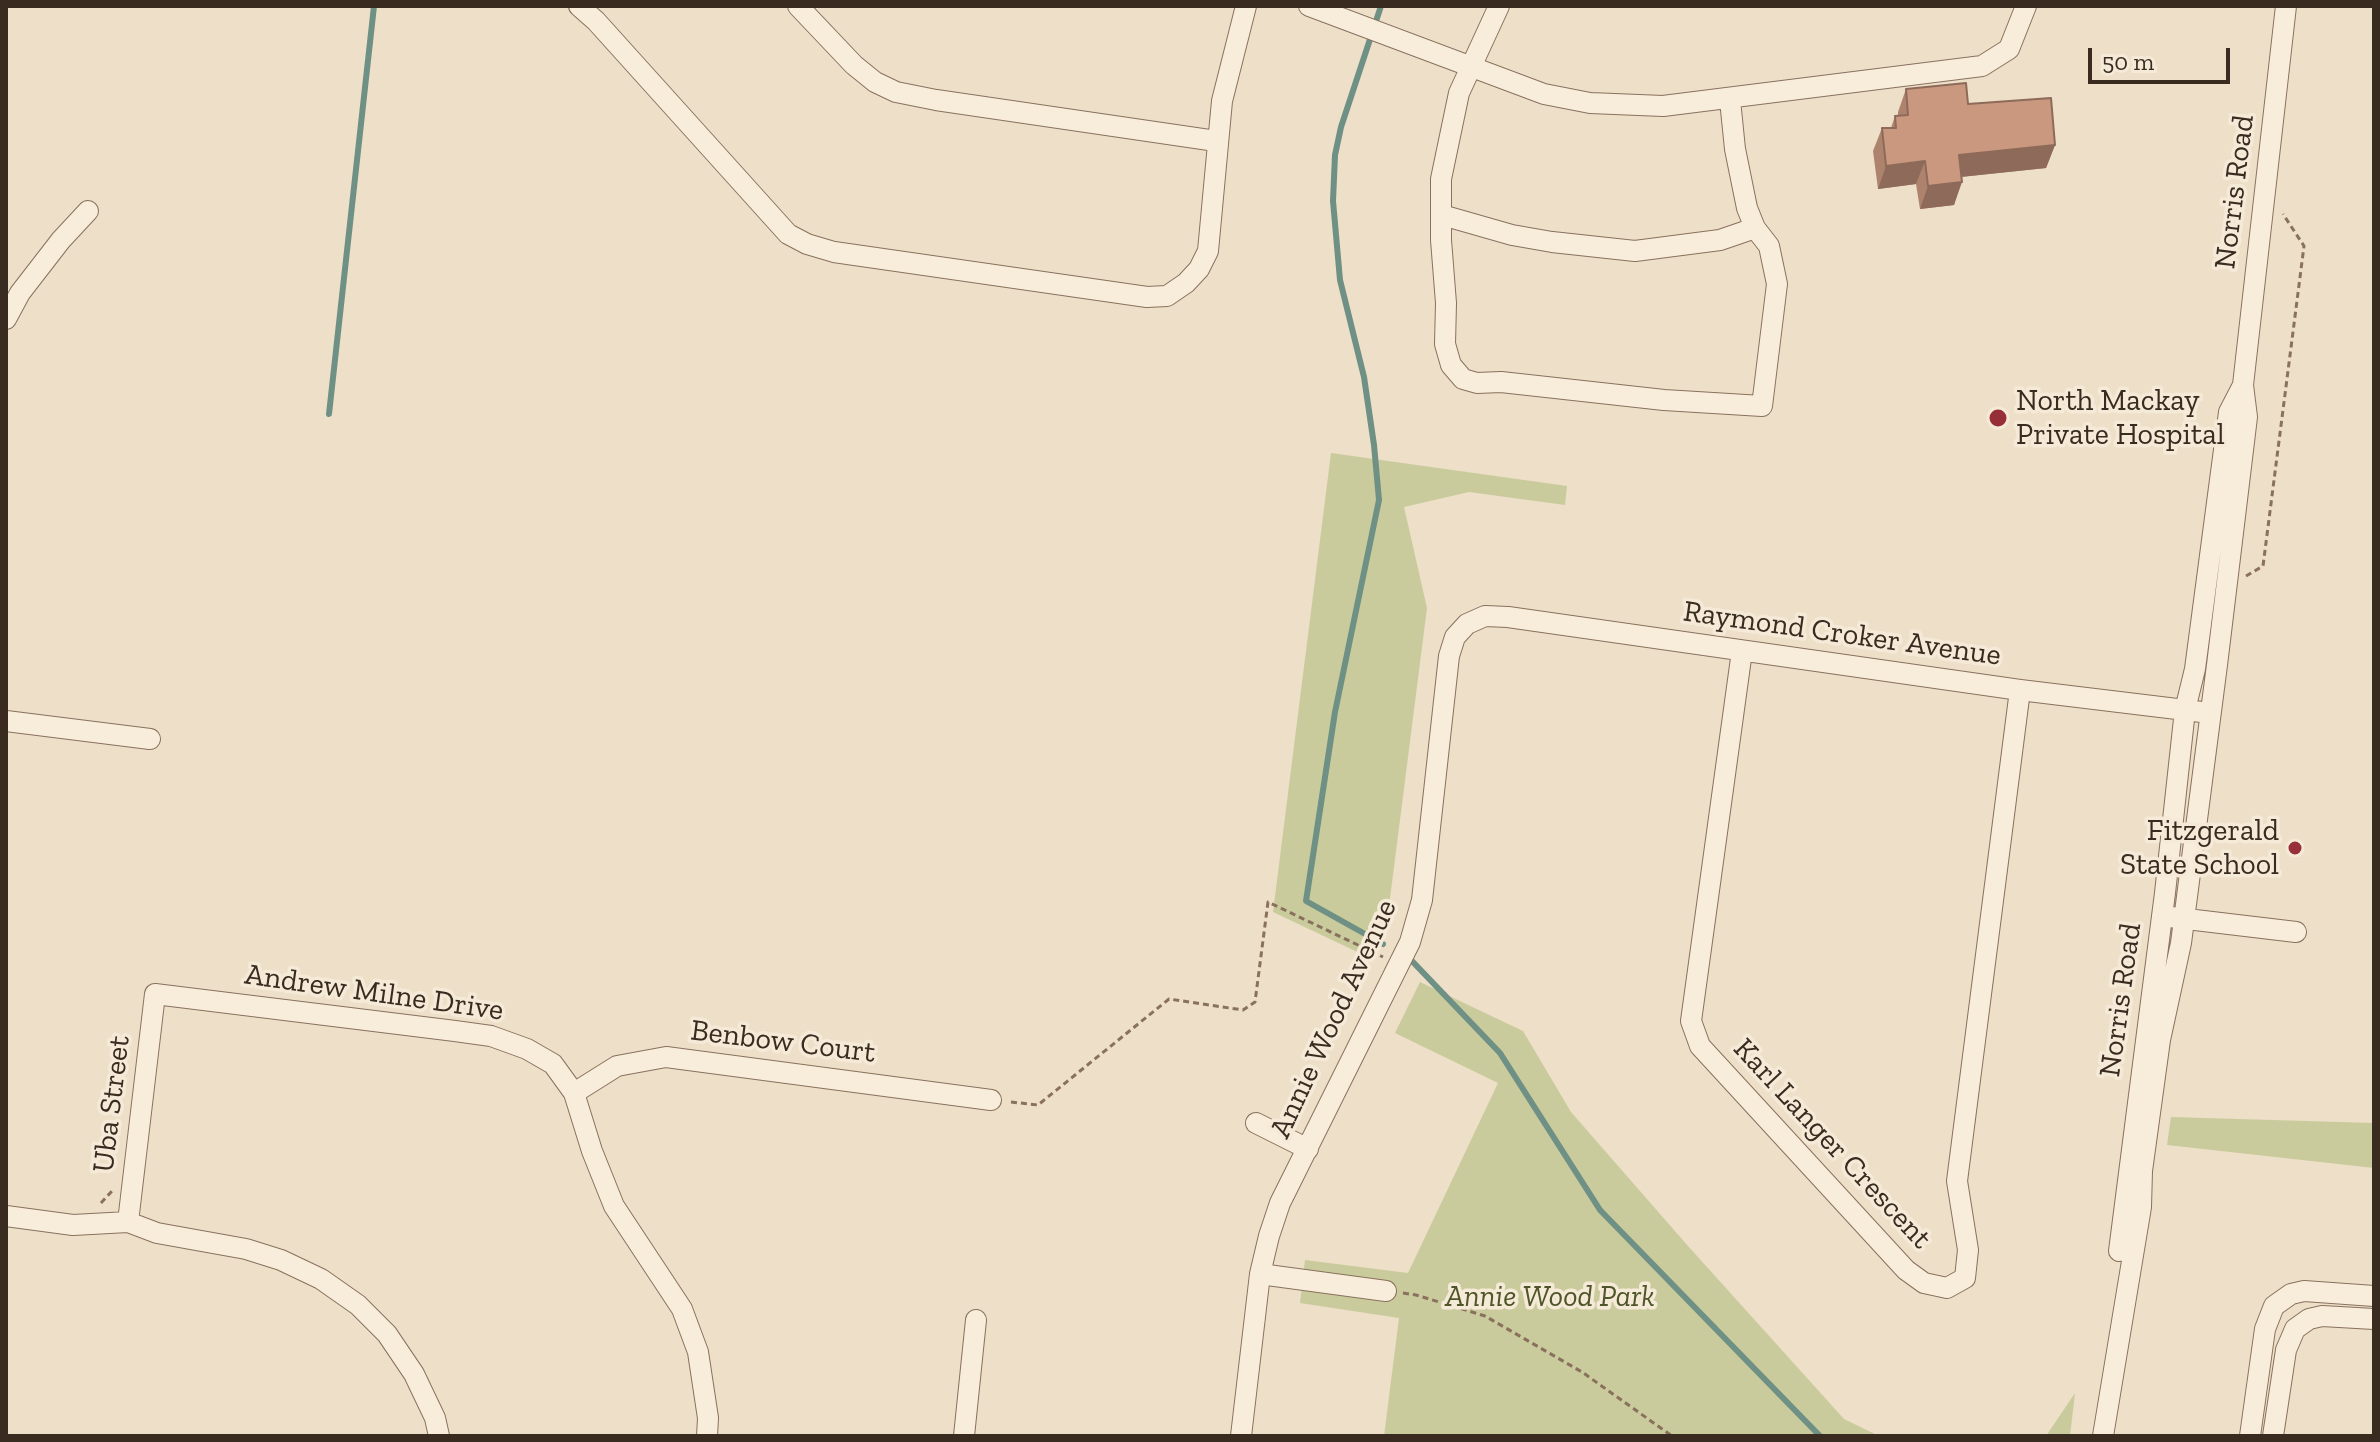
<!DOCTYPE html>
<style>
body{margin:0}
#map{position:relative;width:2380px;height:1442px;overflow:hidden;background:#eddfc8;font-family:"Zilla Slab",serif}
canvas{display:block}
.frame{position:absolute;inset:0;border:8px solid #3a2b20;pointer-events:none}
.scale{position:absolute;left:2088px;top:48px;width:142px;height:36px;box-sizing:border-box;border:4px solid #3a2b20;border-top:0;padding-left:10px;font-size:24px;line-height:28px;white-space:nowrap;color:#3a2b20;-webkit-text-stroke:6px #f5ead7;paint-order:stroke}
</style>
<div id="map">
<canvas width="2380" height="1442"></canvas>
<div class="frame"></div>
<div class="scale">50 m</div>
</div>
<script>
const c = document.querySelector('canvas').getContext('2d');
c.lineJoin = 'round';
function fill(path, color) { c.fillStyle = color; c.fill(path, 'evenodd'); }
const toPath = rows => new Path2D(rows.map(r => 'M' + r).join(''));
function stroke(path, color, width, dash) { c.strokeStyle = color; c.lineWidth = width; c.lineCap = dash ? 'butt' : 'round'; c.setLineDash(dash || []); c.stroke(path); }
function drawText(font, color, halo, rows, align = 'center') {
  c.font = font + ' "Zilla Slab",serif'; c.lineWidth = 7; c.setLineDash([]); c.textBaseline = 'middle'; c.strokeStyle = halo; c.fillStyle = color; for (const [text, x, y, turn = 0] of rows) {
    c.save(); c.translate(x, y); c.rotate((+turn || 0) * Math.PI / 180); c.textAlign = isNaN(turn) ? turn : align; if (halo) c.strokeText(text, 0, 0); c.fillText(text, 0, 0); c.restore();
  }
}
const green = toPath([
 [1331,453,1567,486,1565,505,1469,492,1404,507,1427,608,1388,914,1368,957,1273,912],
 [1420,982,1523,1031,1571,1112,1688,1246,1844,1419,1879,1436,1384,1436,1399,1318,1300,1303,1305,1260,1408,1273,1498,1083,1395,1033],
 [2171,1117,2374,1123,2374,1168,2167,1145],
 [2075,1393,2070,1436,2046,1436]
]);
const stream = toPath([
 [1381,6,1341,127,1335,155,1333,201,1340,280,1364,377,1374,445,1379,500,1335,712,1306,901,1383,944],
 [329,414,374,6],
 [1412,961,1500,1053,1600,1210,1820,1436]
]);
const path = toPath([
 [2246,576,2263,566,2304,246,2283,214],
 [1011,1102,1038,1105,1169,999,1243,1010,1255,1002,1268,902,1383,957],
 [101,1203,112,1191],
 [1403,1293,1416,1295,1485,1316,1582,1372,1672,1436]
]);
const minor = toPath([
 [579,6,596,21,788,234,807,244,834,252,1147,297,1167,296,1186,283,1199,269,1208,251,1222,101,1246,6],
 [798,6,854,65,875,82,896,92,936,100,1216,141],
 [1309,6,1544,94,1590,103,1663,106,1982,66,2009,49,2026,6],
 [1499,6,1459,93,1441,179,1441,240,1446,303,1445,344,1451,365,1463,379,1477,383,1501,382,1664,400,1762,406,1777,284,1769,246,1755,228,1747,208,1735,149,1730,100],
 [1442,215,1512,235,1552,242,1635,251,1720,240,1755,228],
 [6,319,20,293,61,240,88,211],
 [1742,651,1691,1021,1700,1046,1906,1270,1924,1283,1947,1288,1965,1278,1968,1250,1957,1181,2020,690],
 [6,721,150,739],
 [2170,917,2296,932],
 [574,1093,617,1066,666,1057,991,1100],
 [1256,1123,1308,1149],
 [6,1216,73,1225,128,1222,157,1233,246,1249,281,1260,321,1279,358,1305,387,1334,414,1374,435,1418,439,1436],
 [128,1222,155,994,455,1031,491,1036,527,1049,553,1064,574,1093,592,1151,614,1206,682,1309,698,1352,708,1418,707,1436],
 [2119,1251,2165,893,2185,710,2195,669,2229,412,2243,385],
 [1260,1274,1386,1291],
 [964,1436,976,1320],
 [1241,1436,1260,1274,1269,1236,1280,1203,1410,942,1422,900,1449,656,1455,637,1467,624,1485,616,1508,617,2020,690,2210,713],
 [2103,1436,2141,1207,2142,1171,2160,1040,2181,943,2217,665,2247,417,2243,385,2286,6],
 [2250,1436,2265,1329,2274,1306,2291,1294,2304,1291,2374,1296],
 [2273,1436,2286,1350,2295,1329,2309,1319,2322,1316,2374,1319]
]);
const wall = toPath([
 [1906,89,1968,104,2055,145,2046,168,1961,177,1954,205,1920,209,1916,184,1878,189,1873,151,1882,128,1891,128,1895,116,1898,116,1898,112]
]);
const shadedWall = toPath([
 [2055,145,2046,168,1950,178,1959,155],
 [1925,161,1916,184,1878,189,1886,166],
 [1962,182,1954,205,1920,209,1928,186]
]);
const building = toPath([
 [1966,83,1968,104,2051,98,2055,145,1959,155,1962,182,1928,186,1925,161,1886,166,1882,128,1896,128,1895,116,1908,115,1906,89,1966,83]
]);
const markers = [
 [1998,418,10,"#962f38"],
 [2295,848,8,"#962f38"]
];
const streetNames = [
 ["Norris Road",2235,192,-83],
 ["Raymond Croker Avenue",1842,634,8],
 ["Andrew Milne Drive",374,993,8],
 ["Norris Road",2121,1000,-82],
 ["Annie Wood Avenue",1334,1019,-65],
 ["Benbow Court",783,1042,7],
 ["Uba Street",112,1104,-83],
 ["Karl Langer Crescent",1832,1144,47]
];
const poiNames = [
 ["North Mackay",2016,401],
 ["Private Hospital",2016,435],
 ["Fitzgerald",2279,831,"right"],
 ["State School",2279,865,"right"]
];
const parkNames = [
 ["Annie Wood Park",1550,1297]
];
fill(green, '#cacb9c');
stroke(stream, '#6f9085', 6);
stroke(minor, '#89715d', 22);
stroke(path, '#89715d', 3, [6, 4]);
stroke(minor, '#f8eddb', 20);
fill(wall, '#ae836d');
fill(shadedWall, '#8d6a59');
fill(building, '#ca987f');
stroke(building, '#8d6a59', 2);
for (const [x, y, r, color] of markers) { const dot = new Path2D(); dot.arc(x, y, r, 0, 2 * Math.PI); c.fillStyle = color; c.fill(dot); stroke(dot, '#f5ead7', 3); }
drawText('30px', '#3a2b20', '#f5ead7', streetNames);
drawText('30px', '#3a2b20', '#f5ead7', poiNames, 'left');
drawText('italic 30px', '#4e5528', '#f5ead7', parkNames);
</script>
